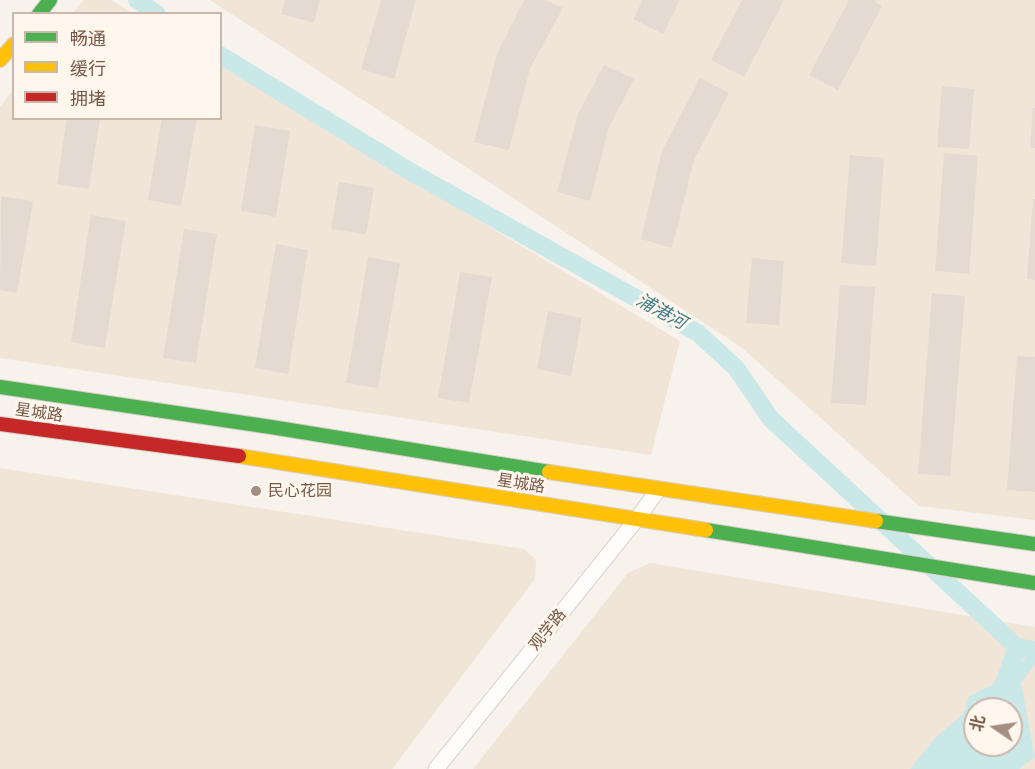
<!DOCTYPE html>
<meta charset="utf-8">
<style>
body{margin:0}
#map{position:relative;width:1035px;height:769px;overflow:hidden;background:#f7f2eb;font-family:"PT Sans","Noto Sans SC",sans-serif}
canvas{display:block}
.legend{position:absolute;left:12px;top:12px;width:210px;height:108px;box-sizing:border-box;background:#fff7ed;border:2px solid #c9b7ab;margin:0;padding:8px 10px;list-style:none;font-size:18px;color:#785848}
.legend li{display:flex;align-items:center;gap:12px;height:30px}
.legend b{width:30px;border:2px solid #c9b7ab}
.north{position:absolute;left:963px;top:697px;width:60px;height:60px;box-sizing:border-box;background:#fff7ed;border:2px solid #c9b7ab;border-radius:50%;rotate:283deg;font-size:16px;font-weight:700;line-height:24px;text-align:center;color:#785848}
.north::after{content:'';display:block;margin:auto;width:21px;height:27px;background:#a48e81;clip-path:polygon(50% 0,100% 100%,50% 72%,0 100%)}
</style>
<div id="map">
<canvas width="1035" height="769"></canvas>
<ul class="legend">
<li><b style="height:8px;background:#4caf50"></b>畅通</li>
<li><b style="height:8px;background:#ffc107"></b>缓行</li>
<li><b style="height:8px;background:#c62828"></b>拥堵</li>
</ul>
<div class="north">北</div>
</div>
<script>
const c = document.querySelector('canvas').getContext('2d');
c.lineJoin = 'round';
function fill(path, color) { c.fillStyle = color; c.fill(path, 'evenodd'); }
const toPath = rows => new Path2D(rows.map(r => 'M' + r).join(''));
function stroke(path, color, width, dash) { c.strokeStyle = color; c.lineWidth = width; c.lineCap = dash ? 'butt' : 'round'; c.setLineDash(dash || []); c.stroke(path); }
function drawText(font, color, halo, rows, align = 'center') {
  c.font = font + ' "PT Sans","Noto Sans SC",sans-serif'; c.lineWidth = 6; c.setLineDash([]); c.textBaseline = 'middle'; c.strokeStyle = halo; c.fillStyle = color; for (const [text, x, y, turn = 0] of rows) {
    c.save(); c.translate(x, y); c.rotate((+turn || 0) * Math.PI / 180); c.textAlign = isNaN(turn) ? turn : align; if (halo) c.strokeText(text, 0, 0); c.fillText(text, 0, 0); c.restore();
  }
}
const residential = toPath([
 [84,0,111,0,133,13,73,13],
 [210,0,1035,0,1035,520,919,506,741,347],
 [221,66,680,341,651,455,0,358,0,107,13,90,14,118,220,118],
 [0,468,524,549,536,560,535,579,392,769,0,769],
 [650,563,1035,627,1035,769,473,769,628,573],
 [975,709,1011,709,1011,745,975,745]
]);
const water = toPath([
 [1035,651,1035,665,1021,683,1035,757,1019,769,910,769,935,738,963,714,969,696,992,685],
 [975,709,1011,709,1011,745,975,745]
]);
const canal = toPath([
 [137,0,157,14],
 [220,55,411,172,698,333,736,368,771,419,1017,647,1035,650],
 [995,709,1017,647]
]);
const building = toPath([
 [285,0,320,0,314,23,281,14],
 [381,0,416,0,394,79,361,69],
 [524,0,545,0,563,8,530,68,509,150,474,142,497,54],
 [643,0,680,0,663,34,633,19],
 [742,0,784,0,744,77,711,60],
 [849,0,876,0,875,2,882,6,838,90,809,75],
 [604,65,634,79,609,127,590,201,557,192,578,114],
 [700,78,729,93,694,160,672,248,641,239,662,151],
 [942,86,974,89,969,149,937,147],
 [1033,108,1035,108,1035,148,1030,147],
 [67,118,100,118,89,189,57,184],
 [162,118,197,118,181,206,148,200],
 [255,125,290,131,276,217,241,211],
 [944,153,978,156,969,274,935,271],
 [850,155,884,158,876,266,841,263],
 [339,182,374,188,366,234,331,229],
 [1,196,33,201,17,293,0,290],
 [1033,199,1035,199,1035,280,1027,279],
 [91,215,126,221,105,348,71,342],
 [184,229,217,234,196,363,163,358],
 [276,244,308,250,288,374,255,368],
 [368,257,400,263,378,388,346,383],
 [752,258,784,261,779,325,746,323],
 [460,272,492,277,469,403,438,398],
 [840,285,875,287,866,405,831,403],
 [932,293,965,296,950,476,918,474],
 [548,311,582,318,571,376,537,369],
 [1017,356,1035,357,1035,492,1007,490]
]);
const street = toPath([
 [436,769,636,520,658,490]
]);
const fast = toPath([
 [39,14,50,0],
 [0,387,271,427,549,472],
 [876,521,1035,544],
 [706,530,1035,583]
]);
const slow = toPath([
 [0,60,14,44],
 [239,456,706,530],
 [549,472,876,521]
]);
const jam = toPath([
 [0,424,239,456]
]);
const markers = [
 [256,491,6,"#a48e81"]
];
const streetNames = [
 ["星城路",39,413,8],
 ["星城路",521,484,9],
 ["观学路",548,630,-51]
];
const poiNames = [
 ["民心花园",268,491]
];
const waterNames = [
 ["浦港河",661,312,29]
];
fill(residential, '#f1e5d8');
fill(water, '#cbe8e9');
stroke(canal, '#cbe8e9', 18);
fill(building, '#e4dad2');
stroke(street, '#d6cec8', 17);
stroke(fast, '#d7cec7', 16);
stroke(slow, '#d7cec7', 16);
stroke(jam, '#d7cec7', 16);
stroke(street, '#fefdfc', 15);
stroke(fast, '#4caf50', 14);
stroke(slow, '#ffc107', 14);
stroke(jam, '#c62828', 14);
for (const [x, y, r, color] of markers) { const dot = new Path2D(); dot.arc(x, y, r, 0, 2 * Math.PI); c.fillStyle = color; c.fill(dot); stroke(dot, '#fff7ed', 2); }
drawText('16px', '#785848', '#fff7ed', streetNames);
drawText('16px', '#785848', '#fff7ed', poiNames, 'left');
drawText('italic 18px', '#3e7b86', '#fff7ed', waterNames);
</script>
